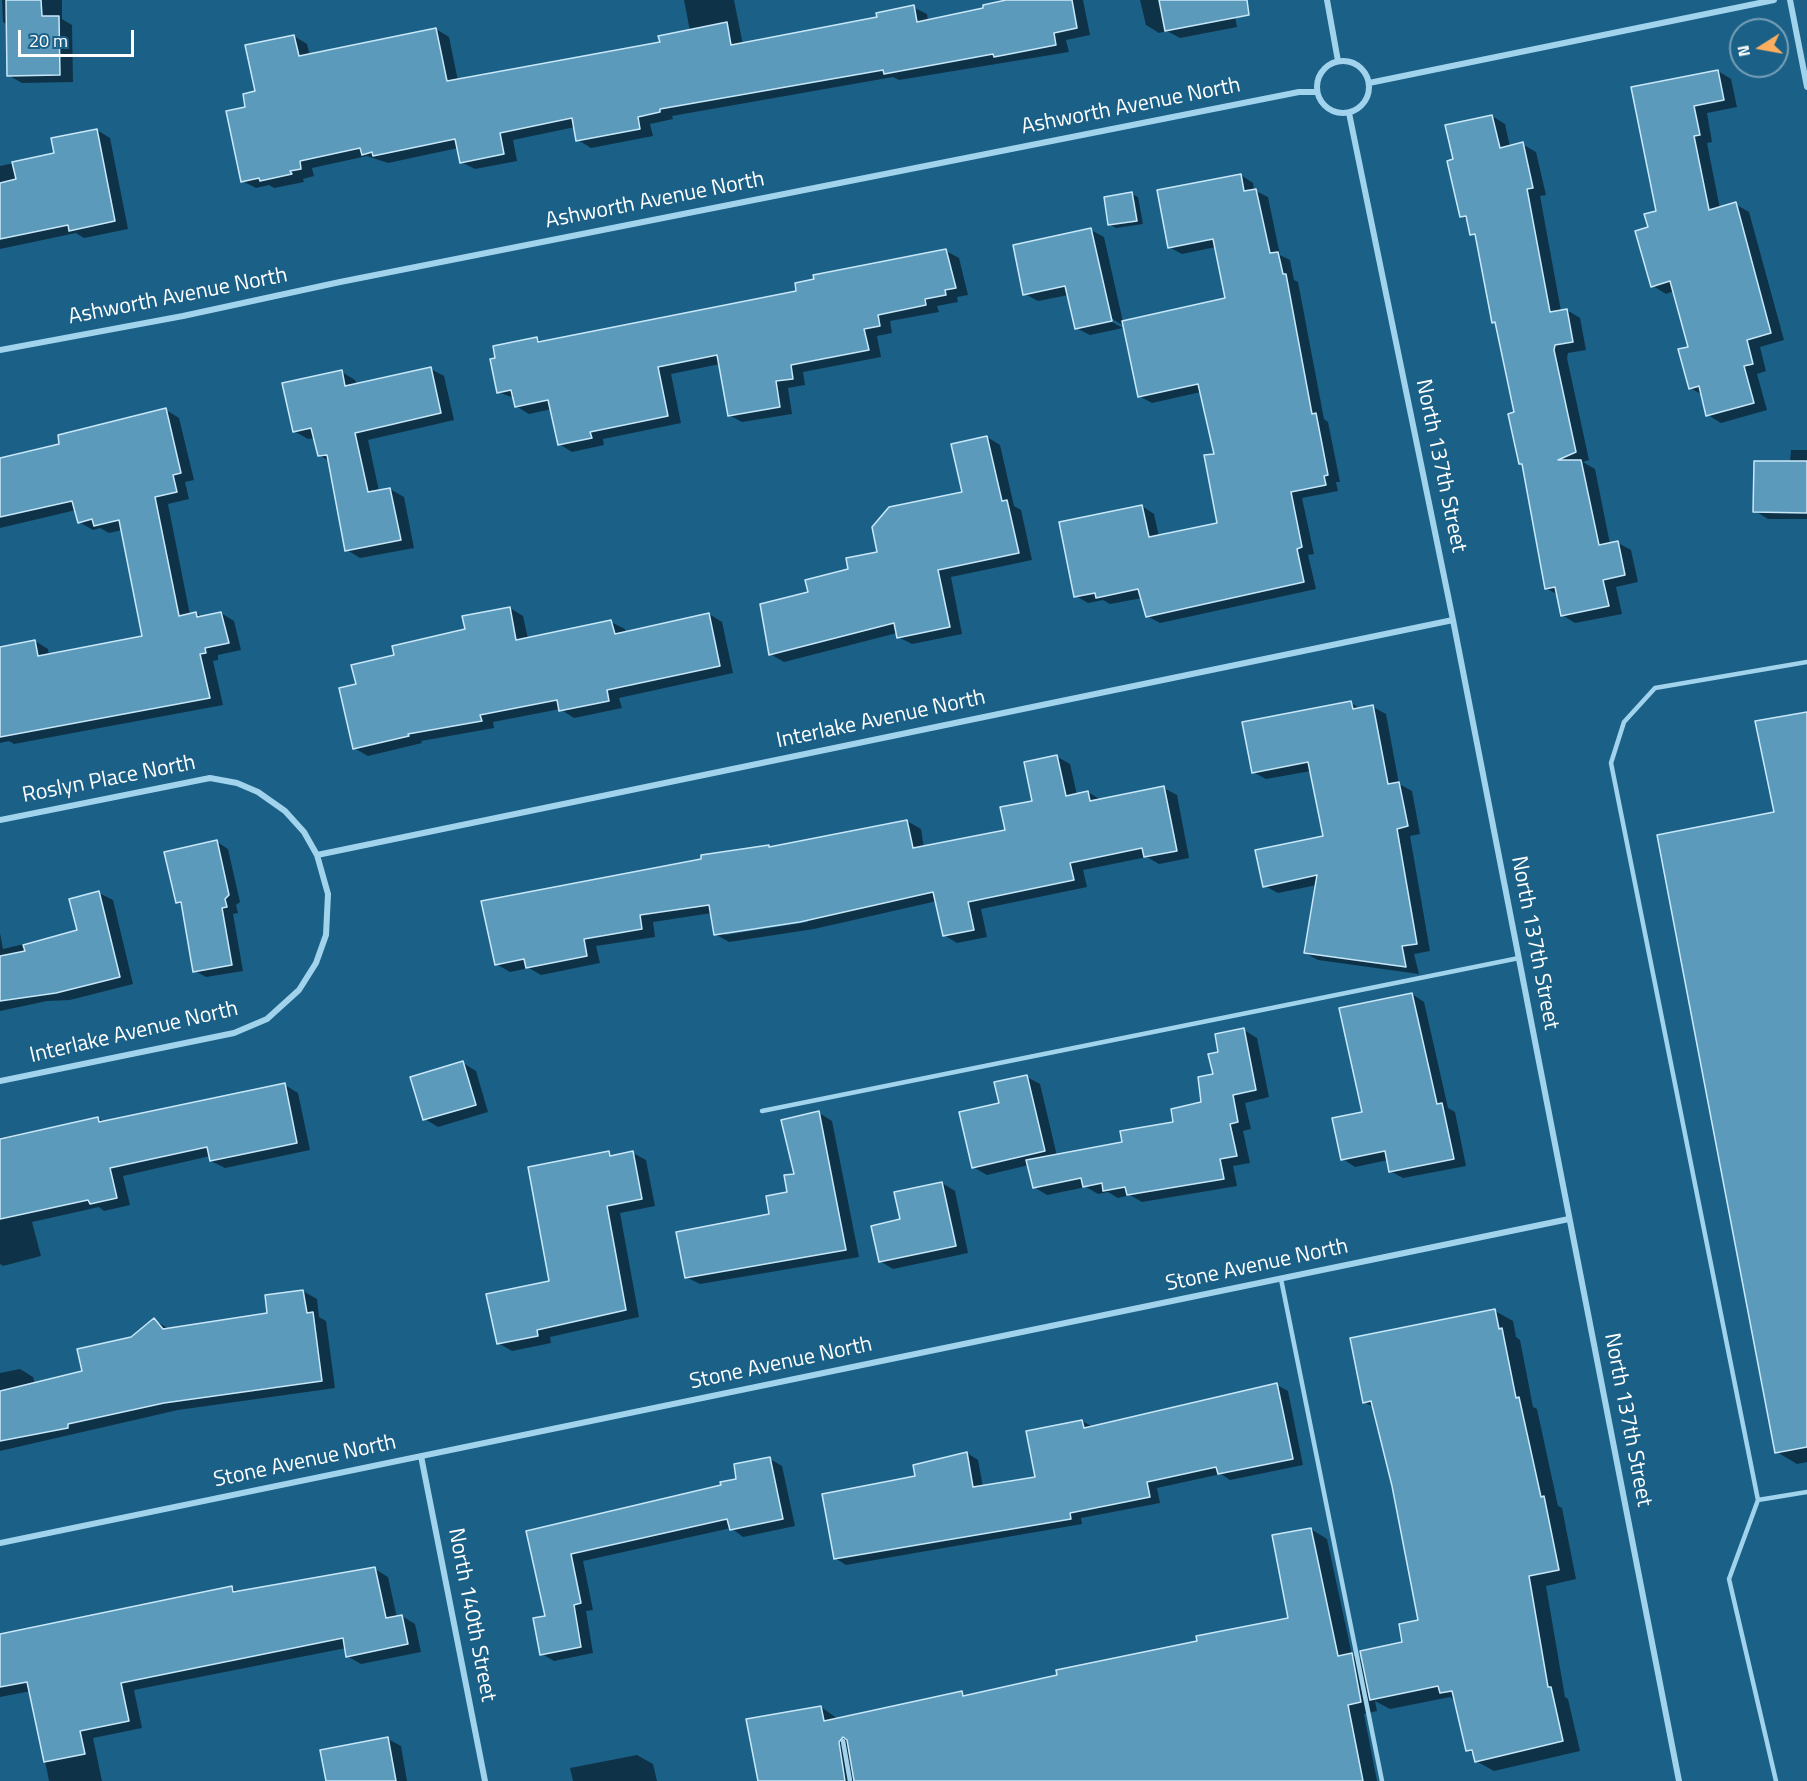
<!DOCTYPE html>
<style>
body{margin:0}
#map{position:relative;width:1807px;height:1781px;overflow:hidden;background:#1b6087;font-family:"Titillium Web",sans-serif}
canvas{display:block}
.north{position:absolute;left:1729px;top:18px;width:60px;height:60px;box-sizing:border-box;background:#1b6087;border:2px solid #76a0b7;border-radius:50%;rotate:259deg;font-size:16px;font-weight:700;line-height:24px;text-align:center;color:#fff}
.north::after{content:'';display:block;margin:auto;width:21px;height:27px;background:#fdaf5f;clip-path:polygon(50% 0,100% 100%,50% 72%,0 100%)}
.scale{position:absolute;left:18px;top:30px;width:116px;height:27px;box-sizing:border-box;border:3px solid #fff;border-top:0;padding-left:8px;font-size:18px;line-height:21px;white-space:nowrap;color:#fff;-webkit-text-stroke:4px #1b6087;paint-order:stroke}
</style>
<div id="map">
<canvas width="1807" height="1781"></canvas>
<div class="north">N</div>
<div class="scale">20 m</div>
</div>
<script>
const c = document.querySelector('canvas').getContext('2d');
c.lineJoin = 'round';
function fill(path, color) { c.fillStyle = color; c.fill(path, 'evenodd'); }
const toPath = rows => new Path2D(rows.map(r => 'M' + r).join(''));
function stroke(path, color, width, dash) { c.strokeStyle = color; c.lineWidth = width; c.lineCap = dash ? 'butt' : 'round'; c.setLineDash(dash || []); c.stroke(path); }
function drawText(font, color, halo, rows, align = 'center') {
  c.font = font + ' "Titillium Web",sans-serif'; c.lineWidth = 4.5; c.setLineDash([]); c.textBaseline = 'middle'; c.strokeStyle = halo; c.fillStyle = color; for (const [text, x, y, turn = 0] of rows) {
    c.save(); c.translate(x, y); c.rotate((+turn || 0) * Math.PI / 180); c.textAlign = isNaN(turn) ? turn : align; if (halo) c.strokeText(text, 0, 0); c.fillText(text, 0, 0); c.restore();
  }
}
const shadow = toPath([
 [2,0,62,0,62,19,72,25,73,82,22,83,8,75,8,25,3,22],
 [684,0,734,0,743,45,879,18,913,7,927,14,928,21,985,9,1013,0,1083,0,1090,35,1066,40,1069,52,899,80,893,77,672,116,673,119,650,124,653,136,591,148,578,140,575,127,513,140,517,161,475,169,461,162,458,148,388,163,367,156,312,168,314,176,303,179,304,182,274,188,269,185,256,188,242,181,247,108,294,36,307,44,310,56,436,29,449,37,458,81,661,43,690,31],
 [1140,0,1232,0,1237,27,1180,38,1167,31,1159,33,1146,25],
 [1718,71,1731,79,1737,107,1707,113,1712,142,1707,143,1720,209,1735,204,1749,212,1784,340,1760,347,1766,371,1757,374,1767,410,1721,423,1708,415,1703,395,1690,388,1690,348,1674,291,1666,294,1653,286,1650,228,1658,212,1633,88],
 [1492,116,1505,124,1510,147,1522,144,1536,152,1546,195,1540,196,1561,311,1567,310,1580,318,1586,350,1568,353,1567,358,1589,460,1583,462,1595,469,1610,544,1618,543,1631,550,1638,582,1616,587,1622,614,1575,623,1562,615,1558,595,1546,588,1524,466,1520,463,1516,413,1497,324,1493,322,1478,238,1472,234,1468,220,1462,216,1455,160],
 [97,130,110,138,128,229,84,238,76,233,0,249,0,166,56,154],
 [1241,175,1253,183,1254,190,1268,197,1280,255,1290,260,1294,280,1298,282,1324,419,1328,422,1340,482,1336,482,1338,491,1302,498,1314,554,1308,555,1316,589,1160,623,1147,616,1142,598,1110,604,1103,600,1088,603,1076,596,1142,506,1154,514,1159,537,1219,524,1216,455,1201,392,1152,403,1139,396,1124,326,1106,315,1105,318,1123,328,1090,335,1076,328,1069,295,1038,301,1025,294,1091,230,1104,237,1123,322,1226,299,1216,247,1182,254,1169,247],
 [1132,194,1138,197,1143,224,1116,228,1109,224],
 [946,251,959,258,968,295,957,297,958,302,937,306,939,312,890,321,892,333,877,336,881,357,803,372,805,385,788,388,792,414,742,422,729,415,720,364,671,374,681,423,603,439,604,445,572,452,559,444,552,409,529,414,516,406,514,398,498,392,537,339,544,342,798,292],
 [431,369,444,376,454,420,368,440,379,491,390,489,404,497,414,548,360,558,347,550,329,461,319,455,315,438,308,439,294,431,342,372,355,380,357,385],
 [166,410,179,418,194,480,185,482,189,499,168,504,190,615,196,613,202,617,221,613,234,621,241,650,218,655,218,660,213,661,223,705,14,744,9,741,0,743,0,648,35,641,48,649,49,656,143,637,122,530,109,533,100,528,93,530,79,522,76,510,0,528,0,459,61,445],
 [987,437,1000,445,1014,506,1021,510,1032,560,951,577,962,634,912,644,898,637,897,633,784,662,770,654,810,593,879,553,964,493],
 [1791,450,1807,450,1807,519,1768,519,1755,511,1790,462],
 [510,608,523,616,528,639,611,622,625,629,625,633,709,614,722,622,733,673,619,698,622,708,574,718,560,709,493,722,494,728,421,741,422,743,368,756,354,748,357,685,396,656,467,630],
 [1351,703,1361,709,1373,707,1386,714,1399,784,1412,791,1420,834,1410,836,1430,951,1414,954,1419,974,1318,960,1305,953,1317,885,1278,893,1265,886,1324,837,1311,771,1266,779,1253,772],
 [1807,713,1807,1462,1797,1464,1777,1452,1775,813],
 [1056,756,1070,764,1077,795,1088,792,1101,800,1164,788,1177,795,1189,858,1159,864,1147,857,1083,870,1087,887,981,909,987,937,957,943,944,935,937,901,814,929,729,942,715,934,712,913,653,922,655,937,596,946,600,963,541,975,529,968,510,972,496,964,768,846,772,848,907,821,921,829,924,848,1007,831,1034,802],
 [807,919,808,922,725,935,725,932],
 [217,842,228,849,240,902,236,905,238,913,233,914,243,971,206,977,195,971,183,906,177,902],
 [99,893,113,900,133,984,70,1000,47,1001,0,1011,0,933,3,949,79,931],
 [1412,994,1424,1002,1448,1108,1455,1112,1466,1166,1403,1178,1390,1171,1388,1160,1355,1167,1343,1159,1364,1113],
 [1244,1030,1257,1038,1269,1097,1245,1103,1251,1129,1243,1131,1250,1163,1233,1166,1237,1186,1142,1202,1130,1195,1118,1198,1108,1192,1098,1194,1086,1187,1047,1195,1034,1187,1029,1165,987,1175,973,1167,1001,1104,1027,1077,1040,1084,1057,1156,1124,1143,1175,1123,1202,1104,1215,1076,1220,1053],
 [463,1063,476,1071,488,1112,438,1127,425,1119],
 [285,1085,298,1093,310,1150,225,1168,211,1161,210,1156,123,1176,130,1205,104,1211,99,1207,32,1222,41,1256,3,1266,0,1264,0,1138,98,1118,105,1122],
 [819,1113,832,1121,859,1257,700,1284,686,1277,771,1215,789,1193],
 [609,1153,614,1156,633,1153,646,1160,655,1206,620,1213,639,1317,550,1337,551,1343,512,1351,498,1343,551,1282],
 [942,1183,955,1191,968,1253,893,1269,880,1261],
 [303,1291,317,1299,319,1317,326,1321,335,1388,178,1410,0,1451,0,1373,20,1369,33,1377,35,1384,83,1372,154,1320,169,1329,269,1315],
 [1495,1311,1513,1321,1516,1337,1520,1340,1533,1407,1537,1409,1558,1506,1562,1508,1576,1579,1546,1586,1565,1697,1568,1699,1580,1751,1494,1771,1476,1761,1474,1754,1467,1750,1456,1701,1450,1697,1390,1709,1375,1701,1377,1711,1364,1714,1377,1781,759,1781,821,1707,838,1719,962,1693,968,1696,1290,1620,1311,1529,1327,1539,1352,1655,1364,1662,1404,1643,1419,1621,1393,1486,1373,1407,1364,1402],
 [1277,1385,1288,1391,1303,1465,1230,1480,1221,1474,1157,1488,1160,1503,1081,1518,1082,1524,846,1565,835,1558,916,1477,967,1453,978,1460,983,1487,1036,1478,1082,1421,1093,1427],
 [770,1459,782,1466,795,1526,743,1537,731,1528,583,1561,593,1610,586,1611,593,1653,554,1661,542,1654,546,1618,528,1532,722,1486,738,1480],
 [375,1569,388,1577,397,1618,402,1616,415,1624,421,1652,361,1664,347,1656,346,1648,134,1690,142,1728,93,1738,102,1781,49,1781,31,1691,0,1697,0,1636,232,1588,239,1592],
 [388,1739,401,1746,407,1781,328,1781],
 [637,1755,653,1764,657,1781,573,1781,570,1768]
]);
const building = toPath([
 [6,0,41,0,42,16,59,16,60,75,7,76,6,0],
 [1006,0,1072,0,1077,28,1054,33,1056,45,994,57,993,54,884,74,883,70,660,109,660,112,638,117,640,129,576,141,572,118,500,133,504,154,460,163,455,139,373,156,372,152,362,155,360,148,300,161,301,169,290,171,292,174,260,181,259,178,241,182,226,111,245,107,243,94,255,91,245,45,294,35,299,56,436,28,447,81,660,42,658,36,727,22,731,45,877,17,876,13,914,5,917,22,983,8,983,5,1006,0],
 [1159,0,1247,0,1249,15,1165,31,1159,0],
 [1718,70,1724,100,1694,106,1700,135,1694,136,1709,210,1736,202,1771,333,1747,340,1753,364,1744,366,1754,403,1706,416,1699,386,1689,389,1678,349,1688,347,1670,281,1651,287,1635,231,1648,227,1644,214,1656,211,1631,87,1718,70],
 [1492,115,1500,148,1523,142,1533,188,1527,189,1550,312,1567,309,1573,342,1555,345,1554,350,1576,452,1558,460,1581,460,1599,545,1618,541,1625,575,1603,580,1609,606,1561,616,1555,587,1545,589,1522,464,1519,464,1508,414,1514,412,1495,322,1492,323,1475,234,1470,235,1466,216,1460,217,1447,161,1453,159,1445,125,1492,115],
 [97,129,115,221,69,231,68,225,0,239,0,183,16,179,12,162,54,153,51,138,97,129],
 [1241,174,1244,191,1256,189,1270,253,1278,252,1283,274,1286,274,1312,414,1316,413,1328,475,1324,476,1326,485,1291,492,1302,547,1297,549,1304,582,1146,617,1138,589,1096,598,1095,593,1074,597,1059,522,1142,505,1149,537,1217,523,1204,455,1214,454,1198,384,1138,397,1122,321,1225,298,1213,239,1168,248,1157,190,1241,174],
 [1132,192,1137,221,1108,225,1104,197,1132,192],
 [1091,228,1112,321,1075,329,1065,286,1023,295,1013,245,1091,228],
 [946,249,956,288,945,290,946,295,925,299,926,305,878,315,880,326,864,329,869,350,791,365,793,379,776,381,780,407,728,416,717,355,658,367,668,416,590,432,592,438,558,445,548,400,515,407,511,390,497,393,490,359,495,358,493,346,537,337,538,342,796,291,795,283,814,279,813,275,946,249],
 [431,367,441,413,355,433,368,492,390,488,401,540,345,551,327,455,318,456,311,428,293,432,282,383,342,370,345,386,431,367],
 [166,408,181,473,173,475,177,492,155,497,179,616,196,612,197,617,221,612,229,643,205,648,206,653,200,654,210,698,0,737,0,647,35,640,38,656,142,636,119,520,94,526,92,519,78,523,72,501,0,517,0,458,59,444,58,435,166,408],
 [987,436,1002,501,1007,500,1019,553,938,570,950,627,897,638,894,623,769,655,760,604,808,592,805,580,848,569,846,558,877,552,872,527,889,507,962,492,951,444,987,436],
 [1754,461,1807,461,1807,513,1753,512,1754,461],
 [510,607,516,640,611,620,615,634,709,613,720,666,607,690,609,701,559,711,557,700,480,715,482,721,408,734,409,736,353,749,339,688,356,684,351,665,394,655,392,646,465,629,462,616,510,607],
 [1351,701,1353,709,1373,705,1388,784,1399,782,1408,826,1397,829,1417,944,1402,946,1406,967,1304,953,1317,875,1263,887,1255,850,1323,836,1308,762,1252,773,1242,722,1351,701],
 [1807,712,1807,1447,1775,1453,1657,835,1774,812,1755,721,1807,712],
 [1057,755,1066,796,1088,791,1090,801,1164,786,1177,851,1144,857,1142,848,1070,863,1074,880,968,902,974,930,943,936,933,892,800,922,714,935,709,905,640,915,642,929,584,939,587,956,526,968,524,959,495,965,481,901,701,859,701,855,769,845,769,847,907,820,913,848,1005,830,1000,807,1032,801,1024,762,1057,755],
 [217,840,229,895,225,899,227,907,222,908,232,965,193,972,181,902,176,903,164,852,217,840],
 [99,891,120,977,56,993,0,1001,0,956,25,951,23,945,77,930,69,899,99,891],
 [1412,993,1437,1104,1442,1103,1454,1159,1389,1172,1385,1151,1341,1160,1332,1118,1362,1112,1339,1008,1412,993],
 [1244,1028,1256,1090,1233,1095,1238,1122,1230,1124,1237,1156,1220,1159,1224,1179,1127,1195,1125,1187,1103,1191,1102,1183,1083,1187,1081,1178,1033,1188,1026,1160,1122,1142,1120,1131,1173,1122,1171,1109,1201,1102,1198,1077,1213,1074,1208,1054,1218,1052,1215,1034,1244,1028],
 [463,1061,476,1105,423,1120,410,1077,463,1061],
 [1027,1075,1045,1151,972,1168,959,1112,999,1103,994,1082,1027,1075],
 [285,1083,297,1143,210,1161,207,1147,110,1168,117,1198,90,1204,88,1200,0,1219,0,1139,98,1117,99,1122,285,1083],
 [819,1111,846,1250,685,1278,676,1232,769,1214,766,1196,787,1192,784,1175,794,1174,781,1120,819,1111],
 [609,1151,610,1156,633,1151,642,1199,607,1206,626,1310,537,1330,538,1336,497,1344,486,1294,549,1281,528,1167,609,1151],
 [942,1182,956,1246,879,1262,871,1226,900,1219,894,1192,942,1182],
 [303,1290,307,1313,313,1312,322,1381,164,1403,68,1424,68,1428,0,1441,0,1391,82,1371,77,1349,131,1337,154,1318,163,1329,267,1313,265,1295,303,1290],
 [1495,1309,1499,1329,1502,1328,1516,1398,1519,1397,1541,1497,1544,1496,1559,1570,1529,1576,1548,1687,1551,1687,1563,1741,1475,1762,1472,1750,1466,1751,1452,1691,1440,1693,1438,1686,1370,1700,1360,1651,1402,1642,1399,1624,1418,1620,1392,1486,1371,1401,1363,1403,1350,1338,1495,1309],
 [1277,1383,1293,1459,1218,1474,1216,1467,1147,1482,1150,1497,1070,1513,1071,1519,834,1559,822,1494,915,1476,913,1465,967,1452,973,1487,1035,1477,1026,1431,1082,1420,1084,1428,1277,1383],
 [770,1457,783,1519,730,1530,727,1519,571,1554,581,1603,574,1605,581,1647,540,1655,533,1618,545,1616,526,1531,721,1485,720,1482,736,1479,734,1464,770,1457],
 [1311,1528,1338,1656,1352,1653,1361,1702,1348,1705,1363,1781,854,1781,847,1740,843,1737,839,1742,845,1781,758,1781,746,1719,821,1706,824,1721,962,1691,963,1696,1057,1675,1056,1670,1197,1641,1196,1636,1288,1618,1272,1535,1311,1528],
 [375,1567,386,1618,402,1615,408,1644,346,1657,343,1638,121,1683,129,1721,80,1731,85,1754,44,1762,27,1682,0,1687,0,1634,232,1586,233,1592,375,1567],
 [388,1737,396,1781,326,1781,320,1750,388,1737]
]);
const service = toPath([
 [762,1111,1519,958],
 [1281,1279,1382,1781],
 [1758,1500,1611,763,1624,722,1655,688,1807,662],
 [843,1741,850,1781],
 [1776,1781,1729,1579,1758,1500,1807,1492]
]);
const minor = toPath([
 [1327,0,1338,61],
 [1790,0,1807,87],
 '1317 87a26 26 0 1 1 52 0a26 26 0 1 1-52 0Z',
 [1369,83,1774,0],
 [1349,113,1453,620,1679,1781],
 [0,350,183,316,340,282,1299,92,1316,92],
 [0,820,210,778,237,783,258,792,285,811,304,832,317,855,328,894,326,935,316,963,299,990,267,1019,234,1033,0,1081],
 [317,855,1453,620],
 [421,1456,485,1781],
 [0,1543,1569,1219]
]);
const streetNames = [
 ["Ashworth Avenue North",1131,107,-11],
 ["Ashworth Avenue North",655,201,-11],
 ["Ashworth Avenue North",178,297,-11],
 ["North 137th Street",1440,466,78],
 ["Interlake Avenue North",881,720,-12],
 ["Roslyn Place North",109,780,-11],
 ["North 137th Street",1534,943,79],
 ["Interlake Avenue North",134,1033,-13],
 ["Stone Avenue North",1257,1266,-12],
 ["Stone Avenue North",781,1364,-12],
 ["North 137th Street",1627,1420,79],
 ["Stone Avenue North",305,1462,-12],
 ["North 140th Street",471,1615,79]
];
fill(shadow, '#0007');
fill(building, '#5c9abb');
stroke(building, '#c8e8f9', 1.5);
stroke(service, '#a2d3ec', 4.5);
stroke(minor, '#a2d3ec', 6);
drawText('22px', '#fff', '#1b6087', streetNames);
</script>
